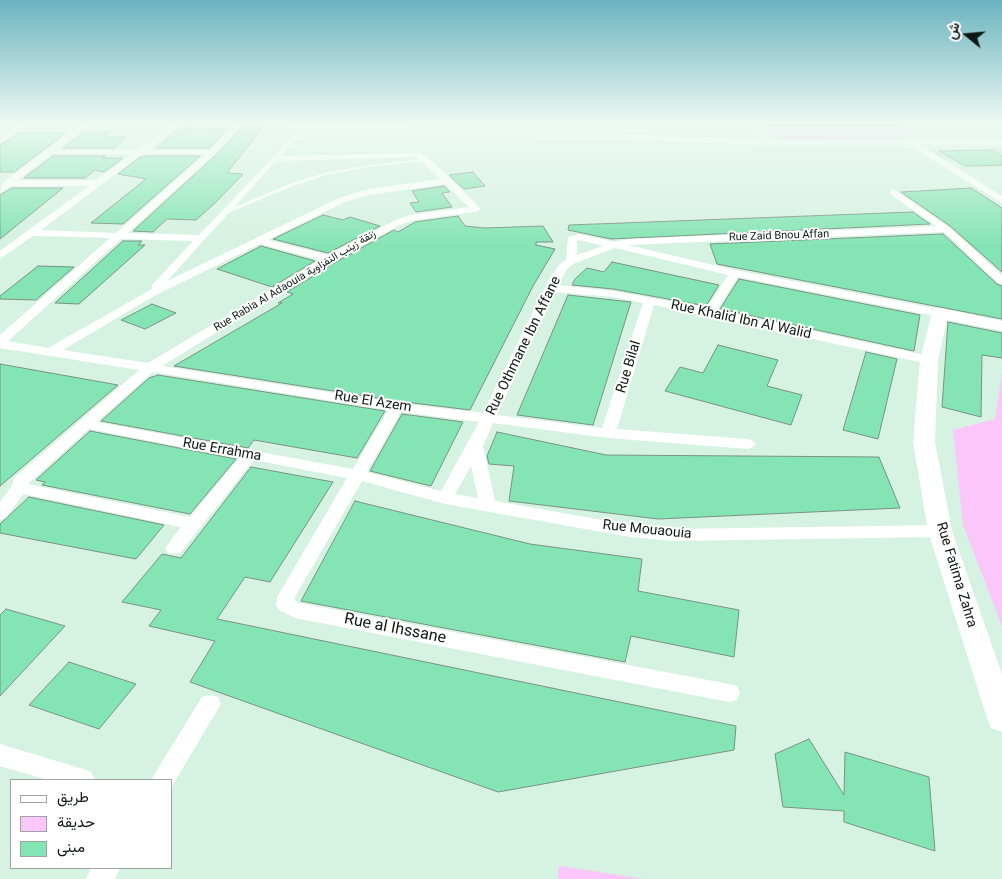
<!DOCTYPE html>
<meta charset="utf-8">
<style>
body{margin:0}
#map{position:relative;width:1002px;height:879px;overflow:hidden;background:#d6f2e2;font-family:Roboto,Vazirmatn,sans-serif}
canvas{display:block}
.legend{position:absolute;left:10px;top:779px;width:162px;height:90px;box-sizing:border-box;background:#fff;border:1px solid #9fa3a1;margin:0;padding:6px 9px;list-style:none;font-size:15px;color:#0f1914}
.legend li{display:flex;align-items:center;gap:10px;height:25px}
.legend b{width:25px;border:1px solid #9fa3a1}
.north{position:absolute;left:942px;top:10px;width:50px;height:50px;-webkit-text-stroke:4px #fff;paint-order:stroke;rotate:287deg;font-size:14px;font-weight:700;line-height:20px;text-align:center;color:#0f1914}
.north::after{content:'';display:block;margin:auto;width:18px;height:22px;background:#0f1914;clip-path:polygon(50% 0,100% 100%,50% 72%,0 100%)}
</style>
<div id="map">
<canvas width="1002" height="879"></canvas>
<ul class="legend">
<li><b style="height:6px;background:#fff"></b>طريق</li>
<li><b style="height:14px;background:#fbc6f9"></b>حديقة</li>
<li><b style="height:14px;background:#85e4b4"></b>مبنى</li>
</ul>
<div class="north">ش</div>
</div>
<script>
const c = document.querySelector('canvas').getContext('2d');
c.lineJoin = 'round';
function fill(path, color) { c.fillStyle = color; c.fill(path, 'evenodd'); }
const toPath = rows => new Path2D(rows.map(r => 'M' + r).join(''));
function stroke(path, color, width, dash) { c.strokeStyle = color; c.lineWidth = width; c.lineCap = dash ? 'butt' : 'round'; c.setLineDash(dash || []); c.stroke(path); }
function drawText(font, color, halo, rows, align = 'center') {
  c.font = font + ' Roboto,Vazirmatn,sans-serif'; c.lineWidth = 4; c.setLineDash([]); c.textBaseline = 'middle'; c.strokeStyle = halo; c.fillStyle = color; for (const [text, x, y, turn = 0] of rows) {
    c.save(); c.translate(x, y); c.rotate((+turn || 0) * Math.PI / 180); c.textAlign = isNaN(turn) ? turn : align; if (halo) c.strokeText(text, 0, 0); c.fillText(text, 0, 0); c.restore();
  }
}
const built = toPath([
 [1002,148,1002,167,963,168,950,159,945,160,930,150]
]);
const green = toPath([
 [762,123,941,123,897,128,908,134,903,138,791,140,771,136],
 [1002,372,1002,626,963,525,953,430,995,419],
 [559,866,560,866,644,879,558,879]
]);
const building = toPath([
 [242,127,262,128,227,173,243,174,215,203,196,220,167,219,153,232,133,231,216,155,242,127],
 [179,128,228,129,209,148,156,148,179,128],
 [84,132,111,132,104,137,127,137,114,148,63,148,84,132],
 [19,133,66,133,14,172,0,172,0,145,19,133],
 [993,150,1002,156,1002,165,966,166,939,151,993,150],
 [53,156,105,156,102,158,123,158,104,172,95,170,85,178,24,178,53,156],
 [147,156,200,156,123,224,91,223,146,179,118,174,139,158,147,156],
 [473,172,485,186,464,189,449,175,473,172],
 [444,186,450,192,442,193,452,207,416,212,410,203,419,202,412,191,444,186],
 [12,188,63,188,0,239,0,195,12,188],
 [971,188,1002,208,1002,272,950,226,901,192,971,188],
 [913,212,930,224,611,239,568,230,569,225,913,212],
 [323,215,343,220,350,217,380,226,328,253,273,239,323,215],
 [458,216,465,226,484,228,543,226,553,242,536,242,536,245,555,249,533,286,470,410,397,401,174,366,282,303,278,303,293,294,287,292,334,263,394,230,398,232,415,222,458,216],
 [943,234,997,284,1002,286,1002,319,717,264,710,244,943,234],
 [123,241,142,241,138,245,145,245,79,304,55,303,123,241],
 [261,246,315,261,272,287,217,269,261,246],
 [612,262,719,285,706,306,613,289,572,285,575,279,587,268,604,272,612,262],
 [38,266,74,267,36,300,0,299,0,296,38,266],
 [739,279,920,315,914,351,720,309,739,279],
 [568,295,631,302,593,425,517,415,568,295],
 [152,304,176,313,145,329,121,320,152,304],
 [948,322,1002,333,1002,358,982,355,981,417,942,407,948,322],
 [718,345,778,360,767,386,802,395,791,425,665,391,680,367,703,373,718,345],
 [866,352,897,359,878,439,843,430,866,352],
 [0,364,118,385,0,486,0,364],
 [158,375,385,411,357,458,254,440,248,448,101,421,149,378,158,375],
 [402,414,463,422,431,486,370,471,402,414],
 [90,431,236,459,190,514,42,485,45,482,36,480,90,431],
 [497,432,606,455,879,457,900,508,658,519,509,501,514,466,489,464,487,456,497,432],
 [251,467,333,482,270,582,245,577,217,619,736,726,734,750,498,792,190,682,215,641,149,626,161,610,122,602,162,554,181,558,251,467],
 [29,497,164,525,136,559,0,533,0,524,29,497],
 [355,501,530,544,642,559,638,591,739,610,734,657,631,636,625,662,301,601,355,501],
 [6,609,65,626,0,696,0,615,6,609],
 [69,662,136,684,99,729,29,705,69,662],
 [809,739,844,795,845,752,929,777,935,851,844,822,844,811,783,807,775,754,809,739]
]);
const lane = toPath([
 [426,159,428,160,427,161,368,167,327,175,293,186,230,212,226,211,289,184,324,173,368,165,426,159]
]);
const street = toPath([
 [22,123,31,123,0,143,0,138,22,123],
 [83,123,92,123,58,150,138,150,174,123,183,123,148,150,210,150,234,125,230,123,309,123,764,140,751,123,759,123,772,141,1002,141,1002,145,920,145,1002,196,1002,203,909,145,770,145,309,128,281,156,421,153,429,158,481,209,476,212,415,220,400,225,333,261,162,366,397,403,483,413,548,281,560,264,566,260,568,237,579,234,615,242,629,239,936,226,890,194,890,190,893,189,949,227,1002,275,1002,284,998,283,944,232,628,245,735,270,944,310,946,313,944,316,940,317,738,277,717,310,929,356,934,357,936,360,934,363,929,364,654,305,617,429,748,439,753,441,756,444,753,447,748,449,608,438,493,423,483,446,495,501,630,525,674,529,940,525,946,527,949,531,946,535,940,537,674,541,630,537,445,504,362,481,295,597,295,601,299,603,729,684,737,686,740,693,737,700,729,702,295,618,279,610,276,605,277,597,347,478,254,460,180,553,174,554,168,553,165,548,181,527,23,494,6,518,0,520,0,502,11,487,15,477,139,370,0,348,0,335,110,238,33,236,0,259,0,251,89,186,11,186,0,193,2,183,83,123],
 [242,125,301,128,199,235,128,233,215,154,242,125],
 [52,154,132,154,96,180,18,180,52,154],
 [142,154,205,154,116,233,41,230,142,154],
 [416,157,441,179,368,189,339,198,167,281,276,161,416,157],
 [445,184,469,207,410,215,394,221,328,255,268,240,345,202,369,195,445,184],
 [121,239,193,241,152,285,152,289,48,348,8,341,121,239],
 [579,240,603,246,577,255,577,241,579,240],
 [260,244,320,260,148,363,63,350,154,296,260,244],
 [615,248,728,275,707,308,613,291,558,285,568,268,575,263,615,248],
 [555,292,613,297,643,303,602,428,497,415,555,292],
 [153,372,388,410,353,469,97,422,153,372],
 [401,412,479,422,441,491,367,472,401,412],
 [89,429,239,458,190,517,28,484,89,429],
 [471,466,478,498,455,494,471,466],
 [210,695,218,697,221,704,171,788,171,780,151,780,202,697,210,695],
 [0,744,83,769,91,772,95,780,48,780,0,766,0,744],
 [91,868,120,868,115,879,86,879,91,868]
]);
const secondary = toPath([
 [940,308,1002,321,1002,331,947,320,938,360,935,442,952,531,1002,674,1002,732,991,728,987,718,928,531,913,442,920,360,932,313,934,309,940,308]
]);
const farStreetnames = [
 ["Rue Zaid Bnou Affan",779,236,-2],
 ["Rue Rabia Al Adaouia زنقة زينب النفزاوية",295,281,-31]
];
const streetNames = [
 ["Rue Khalid Ibn Al Walid",741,320,12],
 ["Rue Othmane Ibn Affane",524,346,-64],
 ["Rue Bilal",629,367,-73],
 ["Rue El Azem",373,402,9],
 ["Rue Errahma",222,450,10],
 ["Rue Mouaouia",647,530,6],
 ["Rue Fatima Zahra",956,575,73]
];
const nearStreetnames = [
 ["Rue al Ihssane",395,629,11]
];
fill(built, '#c3e7d3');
fill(green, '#fbc6f9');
fill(building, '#85e4b4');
stroke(building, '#789283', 1);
fill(lane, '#fff');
fill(street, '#fff');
fill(secondary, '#fff');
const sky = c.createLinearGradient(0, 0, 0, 246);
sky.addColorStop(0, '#6bb3c0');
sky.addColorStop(0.5, '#edf9f2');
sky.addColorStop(1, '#edf9f200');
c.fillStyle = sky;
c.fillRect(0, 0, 1002, 246);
drawText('11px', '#0f1914', '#fff', farStreetnames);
drawText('14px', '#0f1914', '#fff', streetNames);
drawText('16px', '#0f1914', '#fff', nearStreetnames);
</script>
